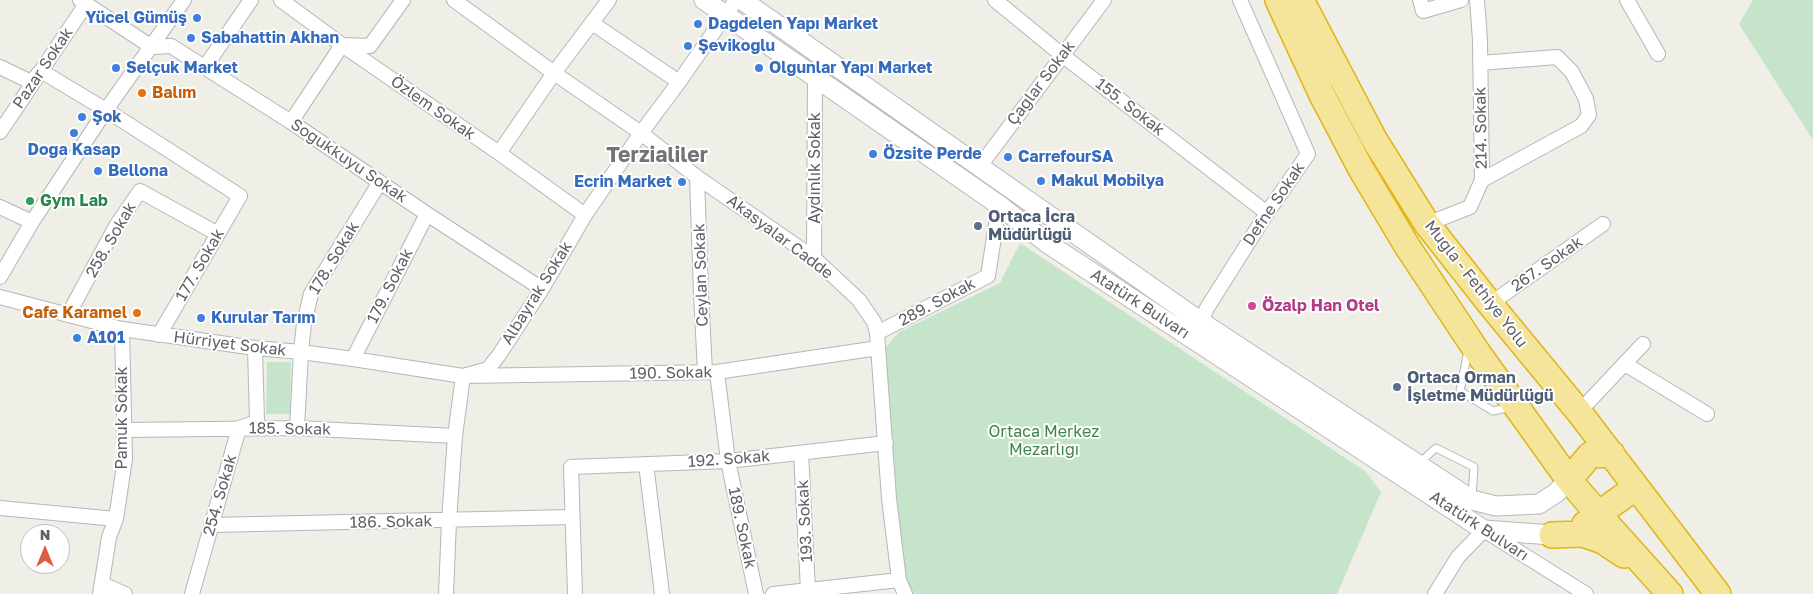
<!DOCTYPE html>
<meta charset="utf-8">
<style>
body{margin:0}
#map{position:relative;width:1813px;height:594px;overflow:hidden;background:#efeee7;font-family:"Golos Text",sans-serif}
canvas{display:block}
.north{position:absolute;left:20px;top:524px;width:50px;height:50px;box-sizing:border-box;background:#fff;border:1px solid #bfc0c2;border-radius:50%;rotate:0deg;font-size:14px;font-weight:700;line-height:20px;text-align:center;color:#5f6166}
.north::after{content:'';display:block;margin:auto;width:18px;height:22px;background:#da5c42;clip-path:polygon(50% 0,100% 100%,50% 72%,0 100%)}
</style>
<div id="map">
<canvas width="1813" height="594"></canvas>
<div class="north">N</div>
</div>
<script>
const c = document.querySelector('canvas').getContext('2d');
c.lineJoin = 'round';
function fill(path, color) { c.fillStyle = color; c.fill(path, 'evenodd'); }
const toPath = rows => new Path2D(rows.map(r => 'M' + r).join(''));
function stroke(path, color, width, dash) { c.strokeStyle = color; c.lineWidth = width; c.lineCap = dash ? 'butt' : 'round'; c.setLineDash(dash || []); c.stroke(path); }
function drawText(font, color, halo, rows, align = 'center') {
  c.font = font + ' "Golos Text",sans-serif'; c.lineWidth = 4; c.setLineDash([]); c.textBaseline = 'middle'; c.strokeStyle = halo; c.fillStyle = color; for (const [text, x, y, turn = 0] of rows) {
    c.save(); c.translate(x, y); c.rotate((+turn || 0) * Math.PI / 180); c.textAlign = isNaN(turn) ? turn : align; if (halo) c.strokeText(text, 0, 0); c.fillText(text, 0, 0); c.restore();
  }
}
const green = toPath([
 [1753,0,1813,0,1813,140,1739,24],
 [1020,243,1365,471,1381,492,1337,594,912,594,906,581,885,393,878,357,899,332,1000,283],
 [267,362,291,362,290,414,266,414]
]);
const lane = toPath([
 [1468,351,1460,391,1493,411,1511,407],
 [1419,463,1436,448,1474,467,1472,497]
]);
const street = toPath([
 [80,0,152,47,171,46,291,122,427,214,542,289],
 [281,0,342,45,499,153,585,215],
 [454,0,554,73,641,133,697,177,814,258,859,300,874,322,877,333,889,498,899,580,905,594],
 [995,0,1062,55,1267,213],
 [1420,0,1423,11,1461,0],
 [1627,0,1658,54],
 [592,23,679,82],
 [1480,63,1557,57,1572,72,1586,99,1589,115,1581,126,1482,180],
 [0,67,31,82,41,71,106,110,240,196,159,335],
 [205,67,251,0],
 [291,122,342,45,370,46,403,0],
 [0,132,86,4],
 [499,153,554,73,609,0],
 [980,166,1104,0],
 [697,177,701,293,705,372],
 [0,207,32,222],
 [1427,224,1470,207,1482,180,1480,40,1477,0],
 [814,258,815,77],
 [0,277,32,222,106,110,184,0],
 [0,297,122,329,255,348,301,352,353,359,463,376,717,372,878,348],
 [1490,304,1603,224],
 [68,315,116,226,140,191,218,234],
 [1201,322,1207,308,1267,213,1308,154,1240,0],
 [877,333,988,276,999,205],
 [353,359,427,214],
 [1625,364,1707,414],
 [717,372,728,461,756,594],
 [1579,412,1643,344],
 [297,428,301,352,304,323,311,294,380,182],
 [125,430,297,428,455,436],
 [801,453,808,590],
 [646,464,662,594],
 [0,508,116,519],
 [211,525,572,517],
 [102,584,125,594],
 [100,594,109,537,116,519,125,459,122,329],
 [192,594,239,428,257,422,255,348],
 [446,594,449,521,455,436,463,376,488,369,499,355,542,289,585,215,641,133,679,82,736,0],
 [575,594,571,467,728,461,886,443],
 [773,594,899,580],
 [1435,594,1458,557,1484,530,1586,594]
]);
const secondary = toPath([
 [704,0,999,205,1047,243,1484,530,1552,535],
 [742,0,1201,322,1472,500,1496,506,1539,504,1556,493,1569,480]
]);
const highway = toPath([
 [1278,0,1322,95,1361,169,1407,246,1478,353,1569,480,1599,515,1670,594],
 [1301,0,1374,139,1427,224,1490,304,1579,412,1718,594],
 [1569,480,1590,455,1612,454],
 [1585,524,1636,487],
 [1552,535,1583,534,1603,541,1624,555]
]);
const markers = [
 [197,18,5,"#3f7fe0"],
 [698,24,5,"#3f7fe0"],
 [191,38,5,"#3f7fe0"],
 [688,46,5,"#3f7fe0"],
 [116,68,5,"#3f7fe0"],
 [759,68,5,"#3f7fe0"],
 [142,93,5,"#e8710a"],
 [82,117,5,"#3f7fe0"],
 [74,133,5,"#3f7fe0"],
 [873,154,5,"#3f7fe0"],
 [1008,157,5,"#3f7fe0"],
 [98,171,5,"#3f7fe0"],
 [1041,181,5,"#3f7fe0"],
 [682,182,5,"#3f7fe0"],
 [30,201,5,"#2e9e5b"],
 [978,226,5,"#5c6f8a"],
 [1252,306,5,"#d1479c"],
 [137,313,5,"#e8710a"],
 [201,318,5,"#3f7fe0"],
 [77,338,5,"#3f7fe0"],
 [1397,387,5,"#5c6f8a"]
];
const shopNames = [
 ["Yücel Gümüş",187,18,"right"],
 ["Dağdelen Yapı Market",708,24],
 ["Sabahattin Akhan",201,38],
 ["Şevikoğlu",698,46],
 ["Selçuk Market",126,68],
 ["Olgunlar Yapı Market",769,68],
 ["Şok",92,117],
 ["Doğa Kasap",74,150,"center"],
 ["Özsite Perde",883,154],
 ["CarrefourSA",1018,157],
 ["Bellona",108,171],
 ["Makul Mobilya",1051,181],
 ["Ecrin Market",672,182,"right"],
 ["Kurular Tarım",211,318],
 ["A101",87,338]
];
const streetNames = [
 ["Pazar Sokak",43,68,-56],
 ["Çağlar Sokak",1041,83,-53],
 ["155. Sokak",1130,107,38],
 ["Özlem Sokak",433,108,35],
 ["214. Sokak",1481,128,-91],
 ["Soğukkuyu Sokak",349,161,34],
 ["Aydınlık Sokak",815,168,-90],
 ["Defne Sokak",1274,204,-56],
 ["Akasyalar Cadde",780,237,37],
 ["258. Sokak",111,240,-60],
 ["178. Sokak",334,258,-59],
 ["267. Sokak",1547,264,-35],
 ["177. Sokak",200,265,-60],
 ["Ceylan Sokak",701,275,-92],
 ["Muğla - Fethiye Yolu",1476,284,52],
 ["179. Sokak",390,286,-63],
 ["Albayrak Sokak",537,293,-58],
 ["289. Sokak",937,302,-28],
 ["Atatürk Bulvarı",1140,304,33],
 ["Hürriyet Sokak",230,344,7],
 ["190. Sokak",671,373,-1],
 ["Pamuk Sokak",122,418,-90],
 ["185. Sokak",290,429,1],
 ["192. Sokak",729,459,-4],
 ["254. Sokak",220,495,-74],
 ["193. Sokak",805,521,-93],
 ["186. Sokak",391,522,-1],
 ["Atatürk Bulvarı",1479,526,33],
 ["189. Sokak",742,528,78]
];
const foodNames = [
 ["Balım",152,93],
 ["Cafe Karamel",127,313,"right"]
];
const leisureNames = [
 ["Gym Lab",40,201]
];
const serviceNames = [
 ["Ortaca İcra",988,217],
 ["Müdürlüğü",988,235],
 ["Ortaca Orman",1407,378],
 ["İşletme Müdürlüğü",1407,396]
];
const hotelNames = [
 ["Özalp Han Otel",1262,306]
];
const parkNames = [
 ["Ortaca Merkez",1044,432],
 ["Mezarlığı",1044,450]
];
const districtNames = [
 ["Terzialiler",657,155]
];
fill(green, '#c6e4c9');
stroke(lane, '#b4b6ba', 9);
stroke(street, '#b4b6ba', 16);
stroke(secondary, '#b6b8bd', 21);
stroke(highway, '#e2b515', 28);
stroke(lane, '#fff', 7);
stroke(street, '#fff', 14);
stroke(secondary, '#fff', 19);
stroke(highway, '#f4e59a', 25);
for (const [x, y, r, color] of markers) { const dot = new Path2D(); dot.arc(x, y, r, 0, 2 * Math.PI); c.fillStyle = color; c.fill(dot); stroke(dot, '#fff', 2); }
drawText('bold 16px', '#366cbe', '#fff', shopNames, 'left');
drawText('16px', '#5f6166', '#fff', streetNames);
drawText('bold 16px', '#c56008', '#fff', foodNames, 'left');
drawText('bold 16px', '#27864d', '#fff', leisureNames, 'left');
drawText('bold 16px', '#4e5e75', '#fff', serviceNames, 'left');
drawText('bold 16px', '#b23c85', '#fff', hotelNames, 'left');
drawText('16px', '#3e8548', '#fff', parkNames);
drawText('bold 21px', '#707378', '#fff', districtNames);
</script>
